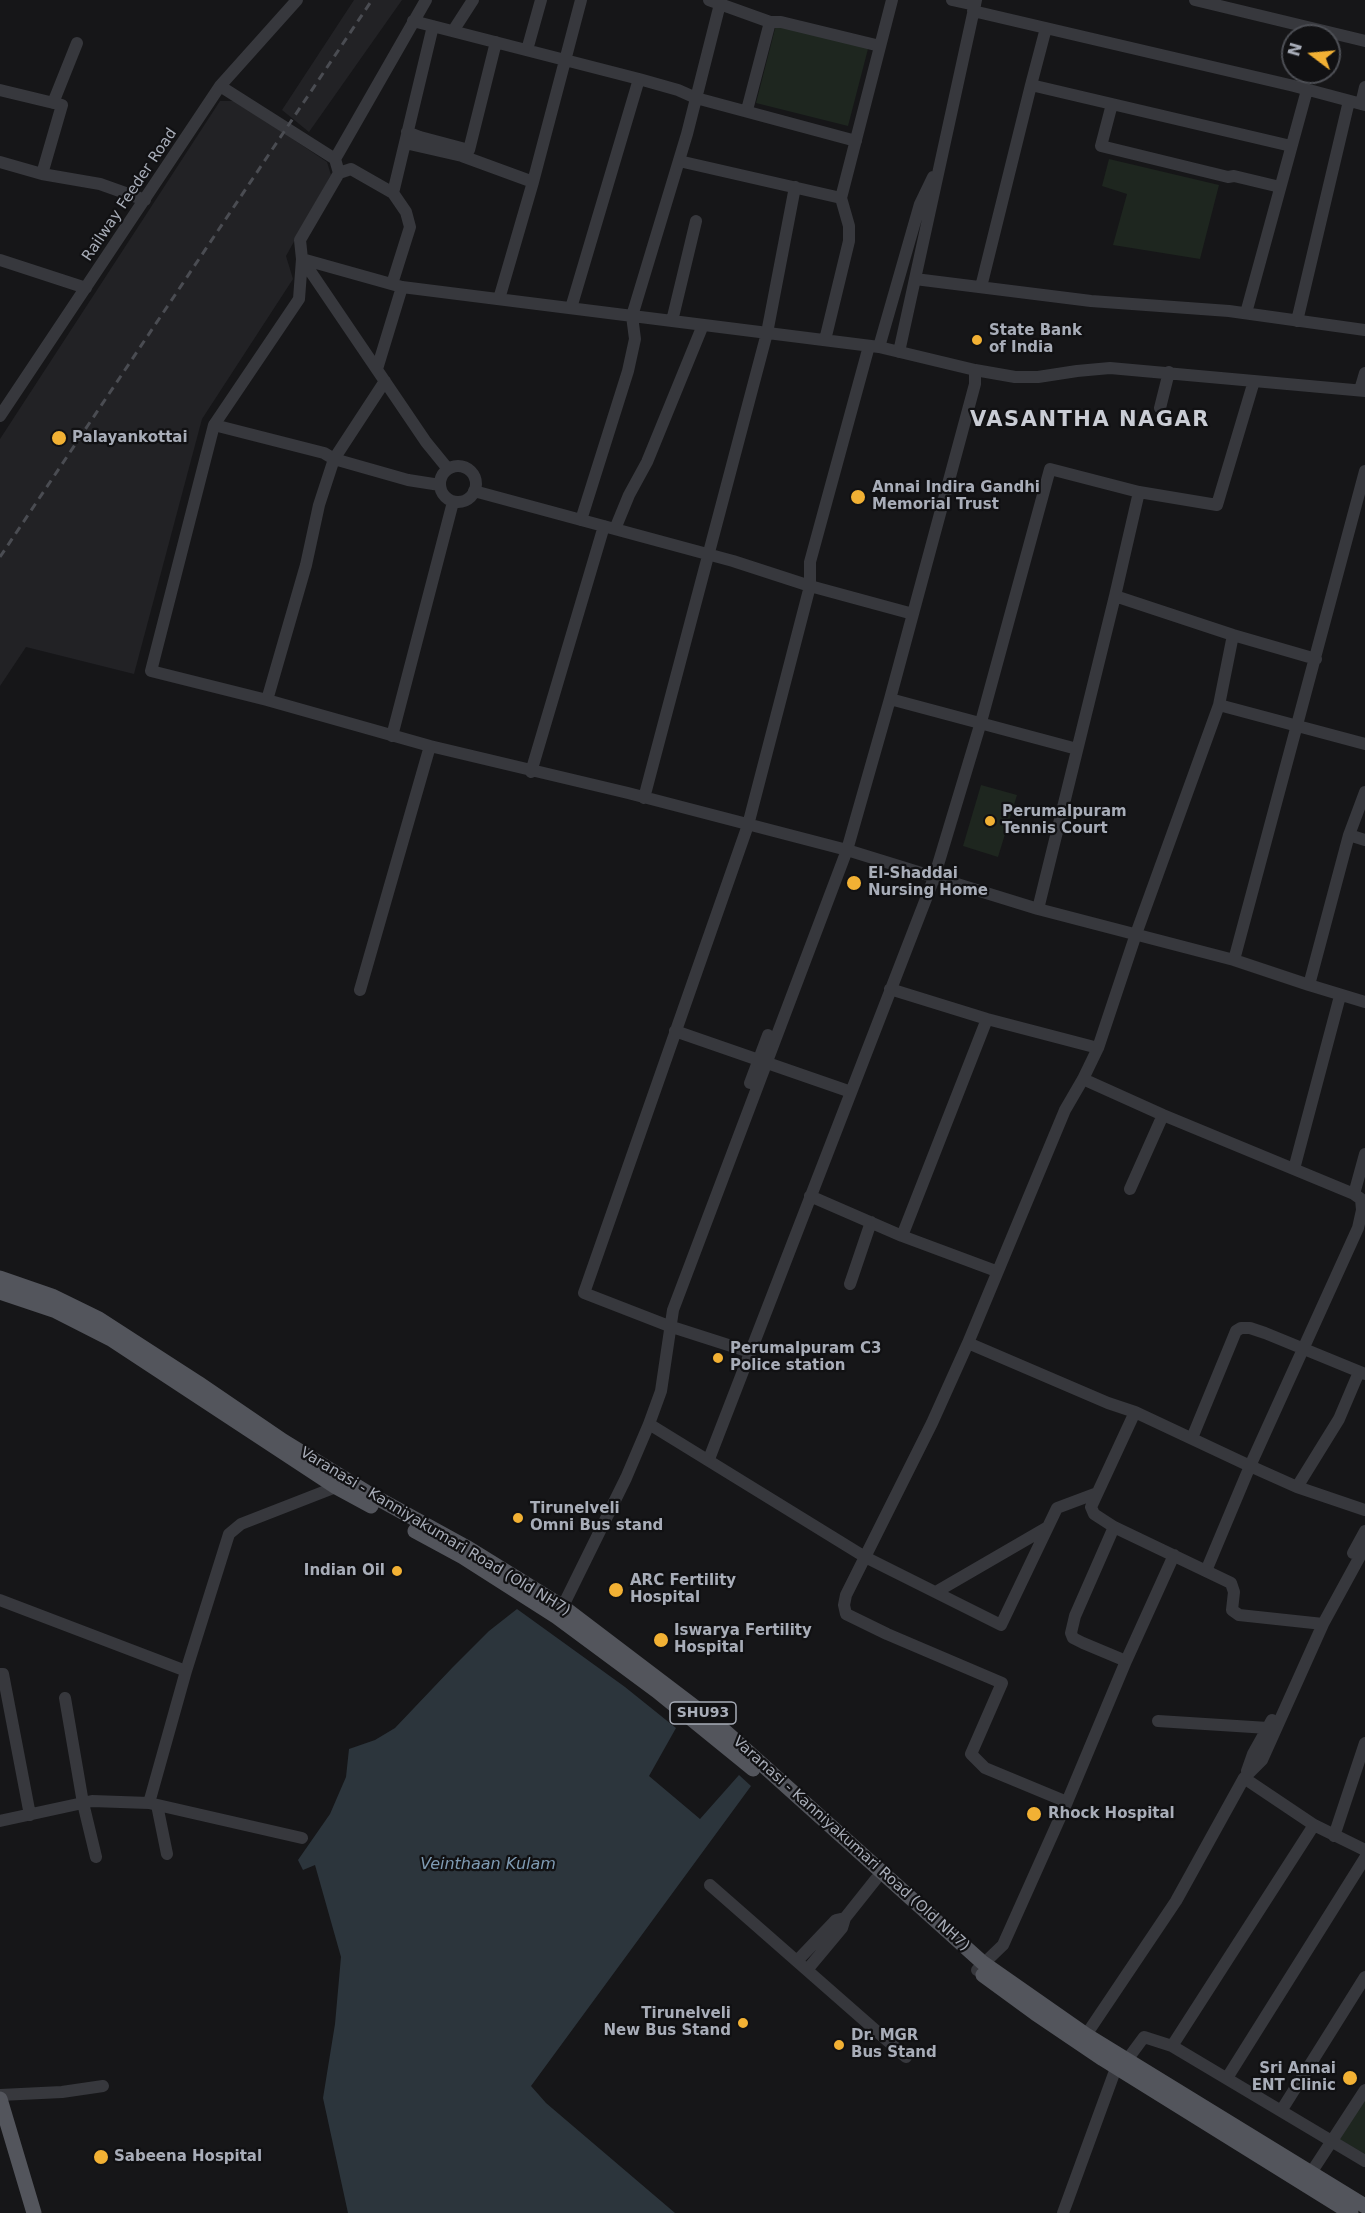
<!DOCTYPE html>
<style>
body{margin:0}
#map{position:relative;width:1365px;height:2213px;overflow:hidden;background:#161618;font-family:"DejaVu Sans",sans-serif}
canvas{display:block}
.north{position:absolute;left:1281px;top:24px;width:60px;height:60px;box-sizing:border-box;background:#111113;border:2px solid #4d4f55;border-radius:50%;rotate:286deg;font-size:16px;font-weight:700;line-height:24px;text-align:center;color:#a8adb8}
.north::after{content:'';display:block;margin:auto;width:21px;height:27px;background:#f2b134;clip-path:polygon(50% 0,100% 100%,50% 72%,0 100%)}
</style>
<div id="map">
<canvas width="1365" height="2213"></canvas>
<div class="north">N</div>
</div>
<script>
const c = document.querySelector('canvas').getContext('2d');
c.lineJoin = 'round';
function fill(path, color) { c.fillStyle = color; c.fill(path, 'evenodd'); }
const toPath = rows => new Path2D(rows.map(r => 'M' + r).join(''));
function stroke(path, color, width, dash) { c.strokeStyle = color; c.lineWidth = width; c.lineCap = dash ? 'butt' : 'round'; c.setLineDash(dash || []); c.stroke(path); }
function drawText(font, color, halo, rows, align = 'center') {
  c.font = font + ' "DejaVu Sans",sans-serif'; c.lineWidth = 4.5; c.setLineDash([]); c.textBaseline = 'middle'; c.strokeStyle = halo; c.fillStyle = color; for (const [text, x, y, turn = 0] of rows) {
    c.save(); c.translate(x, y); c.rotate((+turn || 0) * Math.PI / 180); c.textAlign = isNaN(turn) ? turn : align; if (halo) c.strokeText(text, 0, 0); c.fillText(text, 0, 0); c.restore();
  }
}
const built = toPath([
 [354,0,402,0,309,132,282,110],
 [220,101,236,101,327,162,331,175,286,256,293,279,202,419,134,674,26,647,0,686,0,439]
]);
const green = toPath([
 [777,21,869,45,848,126,756,103],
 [1109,159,1219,185,1200,259,1113,245,1127,194,1102,186],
 [981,785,1017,795,998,857,963,846],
 [1365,2099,1365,2154,1339,2139]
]);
const water = toPath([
 [517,1609,625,1687,676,1728,649,1776,700,1819,739,1775,751,1786,531,2086,546,2103,675,2213,348,2213,323,2098,335,2024,341,1957,315,1865,303,1870,298,1860,330,1814,346,1777,349,1749,375,1740,395,1728,452,1668,489,1631]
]);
const minor = toPath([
 [709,0,770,22,781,22,880,46],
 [952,0,975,5],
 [1195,0,1365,41],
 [973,11,1294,86,1365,105],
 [413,21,639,79,571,308],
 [1046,28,1031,85,1291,146],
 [453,31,473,0],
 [527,50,541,0],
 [639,79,678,90,696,98,856,141],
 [220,86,335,159,339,173,300,240,302,259,426,442,448,469],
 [0,90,62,105,42,174],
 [53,103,77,43],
 [1112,104,1101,146,1228,177,1234,176,1280,187],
 [1361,104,1365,87],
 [747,110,770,22],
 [407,132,420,137,469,150,496,42],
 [405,143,462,156,533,182,499,299],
 [335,159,426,0],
 [679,161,841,198,892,0],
 [0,162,42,174,100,184,145,200],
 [339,173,351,169,393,193,433,26],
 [533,182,581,0],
 [0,260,86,288],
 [915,279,1091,301,1229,311,1365,330],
 [392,284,410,227,406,212,393,193],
 [981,287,1031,85],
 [1246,313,1307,90],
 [672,321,696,221],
 [1297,321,1349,101],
 [825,340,849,241,849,226,841,198],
 [879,347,920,204,933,177],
 [899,352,976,0],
 [377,369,402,287],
 [1360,390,1365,373],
 [1365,391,1110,368,1077,371,1038,377,1015,377,975,370,879,347,402,287,302,259,299,299,214,425,151,671,267,700,430,746,628,793,847,850,1038,909,1234,960,1365,471],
 [1160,408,1169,372],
 [0,416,220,86,297,0],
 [214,425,324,453,334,459,408,480,440,485],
 '440 484a18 18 0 1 1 36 0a18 18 0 1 1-36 0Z',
 [474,491,733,561,810,586,913,614],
 [581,520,628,371,635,339,632,316,687,134,721,0],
 [615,529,629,495,647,462,703,325],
 [1115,596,1233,635,1316,659],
 [890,699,1077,749],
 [267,700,306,565,319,505,334,459,385,381],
 [1219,705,1233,635],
 [392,736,453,502],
 [531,772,604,526],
 [644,798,767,333,795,187],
 [1349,835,1365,840],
 [1038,909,1115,596,1139,492],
 [1234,960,1309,985,1349,835,1365,792],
 [1309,985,1365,1002],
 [890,989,987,1019,1098,1048],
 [360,990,430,746],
 [675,1031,851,1092],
 [1083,1079,1163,1115,1354,1194,1361,1199,1362,1210,1358,1228,1250,1466,1135,1412,1108,1403,968,1343,1065,1110,1083,1079,1098,1048,1136,934,1219,705,1365,744],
 [750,1083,768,1035],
 [1294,1169,1340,996],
 [1130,1189,1163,1115],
 [1354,1194,1365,1154],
 [810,1196,902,1236,996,1271],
 [902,1236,987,1019],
 [850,1284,871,1222],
 [968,1343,932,1423,846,1595,844,1605,846,1614,887,1634,1002,1683,971,1754,985,1768,1067,1802],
 [750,1352,669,1326,584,1293,748,825,810,586,810,562,869,346],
 [1135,1412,1091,1507,1094,1514,1114,1527,1231,1583,1234,1592,1232,1610,1239,1615,1323,1624],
 [649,1424,865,1557,1001,1625,1057,1508,1097,1493],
 [1192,1438,1236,1331,1241,1328,1250,1328,1265,1333,1365,1374],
 [709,1459,934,878,981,722,1050,469,1139,492,1217,505,1254,381],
 [1297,1487,1339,1419,1359,1372],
 [1114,1527,1075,1616,1071,1633,1073,1638,1083,1643,1126,1661],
 [1353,1553,1365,1531],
 [1206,1571,1250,1466,1297,1487,1365,1510],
 [936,1592,1048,1527],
 [0,1600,186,1671,149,1803],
 [559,1614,626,1478,649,1424,661,1391,673,1310,847,850,890,699,975,384,975,370],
 [186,1671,229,1534,241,1524,336,1487,339,1484],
 [0,1674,3,1674,30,1815],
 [65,1698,83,1803,96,1857],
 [1158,1721,1268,1728],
 [1247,1771,1253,1754,1272,1720],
 [1244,1778,1314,1825,1365,1850],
 [157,1805,167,1854],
 [0,1821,92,1801,149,1803,302,1838],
 [1314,1825,1172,2046,1365,2161],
 [1334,1836,1365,1743],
 [710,1885,906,2057],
 [797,1961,836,1920,845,1918],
 [807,1970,842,1928,845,1918,876,1879],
 [977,1970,1003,1945,1067,1802,1126,1661,1174,1555],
 [1082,2041,1176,1901,1244,1778,1262,1760,1323,1624,1365,1547],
 [1127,2060,1144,2037,1172,2046],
 [1227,2078,1365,1858],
 [0,2095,62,2092,103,2086],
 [1281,2111,1365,1977],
 [1307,2179,1365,2090],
 [1063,2213,1116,2068]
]);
const major = toPath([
 [0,1278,52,1296,99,1319,198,1383,283,1441,366,1492,466,1547,563,1607,717,1724,983,1963,1086,2035,1365,2206],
 [0,1292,56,1311,111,1339,336,1487,371,1506],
 [415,1531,463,1557,557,1617,657,1691,753,1769],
 [983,1975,1035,2013,1103,2059,1351,2213],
 [0,2099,34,2213]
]);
const rail = toPath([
 [0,557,372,0]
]);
const markers = [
 [977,340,6,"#f2b134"],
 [59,438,8,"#f2b134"],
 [858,497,8,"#f2b134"],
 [990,821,6,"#f2b134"],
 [854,883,8,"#f2b134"],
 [718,1358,6,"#f2b134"],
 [518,1518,6,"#f2b134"],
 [397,1571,6,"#f2b134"],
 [616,1590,8,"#f2b134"],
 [661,1640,8,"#f2b134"],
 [1034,1814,8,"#f2b134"],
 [743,2023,6,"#f2b134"],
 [839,2045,6,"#f2b134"],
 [1350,2078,8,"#f2b134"],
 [101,2157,8,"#f2b134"]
];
const shields = [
 [703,1713,66]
];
const shieldNames = [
 ["SHU93",703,1713]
];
const streetNames = [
 ["Railway Feeder Road",130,195,-56],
 ["Varanasi - Kanniyakumari Road (Old NH7)",435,1532,31],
 ["Varanasi - Kanniyakumari Road (Old NH7)",851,1844,42]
];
const poiNames = [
 ["State Bank",989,331],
 ["of India",989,348],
 ["Palayankottai",72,438],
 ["Annai Indira Gandhi",872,488],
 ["Memorial Trust",872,505],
 ["Perumalpuram",1002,812],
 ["Tennis Court",1002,829],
 ["El-Shaddai",868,874],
 ["Nursing Home",868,891],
 ["Perumalpuram C3",730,1349],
 ["Police station",730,1366],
 ["Tirunelveli",530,1509],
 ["Omni Bus stand",530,1526],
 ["Indian Oil",385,1571,"right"],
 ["ARC Fertility",630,1581],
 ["Hospital",630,1598],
 ["Iswarya Fertility",674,1631],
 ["Hospital",674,1648],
 ["Rhock Hospital",1048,1814],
 ["Tirunelveli",731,2014,"right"],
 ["New Bus Stand",731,2031,"right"],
 ["Dr. MGR",851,2036],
 ["Bus Stand",851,2053],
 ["Sri Annai",1336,2069,"right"],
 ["ENT Clinic",1336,2086,"right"],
 ["Sabeena Hospital",114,2157]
];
const waterNames = [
 ["Veinthaan Kulam",488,1865]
];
const districtNames = [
 ["VASANTHA NAGAR",1090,421]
];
fill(built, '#222225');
fill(green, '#1e261f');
fill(water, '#2c353c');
stroke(minor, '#37383d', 12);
stroke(major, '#53555c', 15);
stroke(rail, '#4a4c52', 3, [8, 6]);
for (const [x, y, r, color] of markers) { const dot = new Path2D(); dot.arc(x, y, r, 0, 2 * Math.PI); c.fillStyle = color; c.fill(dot); stroke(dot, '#111113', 2); }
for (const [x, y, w] of shields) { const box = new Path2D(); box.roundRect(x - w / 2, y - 11, w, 22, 4.5); c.fillStyle = '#111113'; c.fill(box); stroke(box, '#a8adb8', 1.5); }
drawText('bold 14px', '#a8adb8', null, shieldNames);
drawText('15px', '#a8adb8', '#111113', streetNames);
drawText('bold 15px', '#a8adb8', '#111113', poiNames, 'left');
drawText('italic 16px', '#7f9bb3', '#111113', waterNames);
c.letterSpacing = '1.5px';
drawText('bold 21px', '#c9ccd4', '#111113', districtNames);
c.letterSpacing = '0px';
</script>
